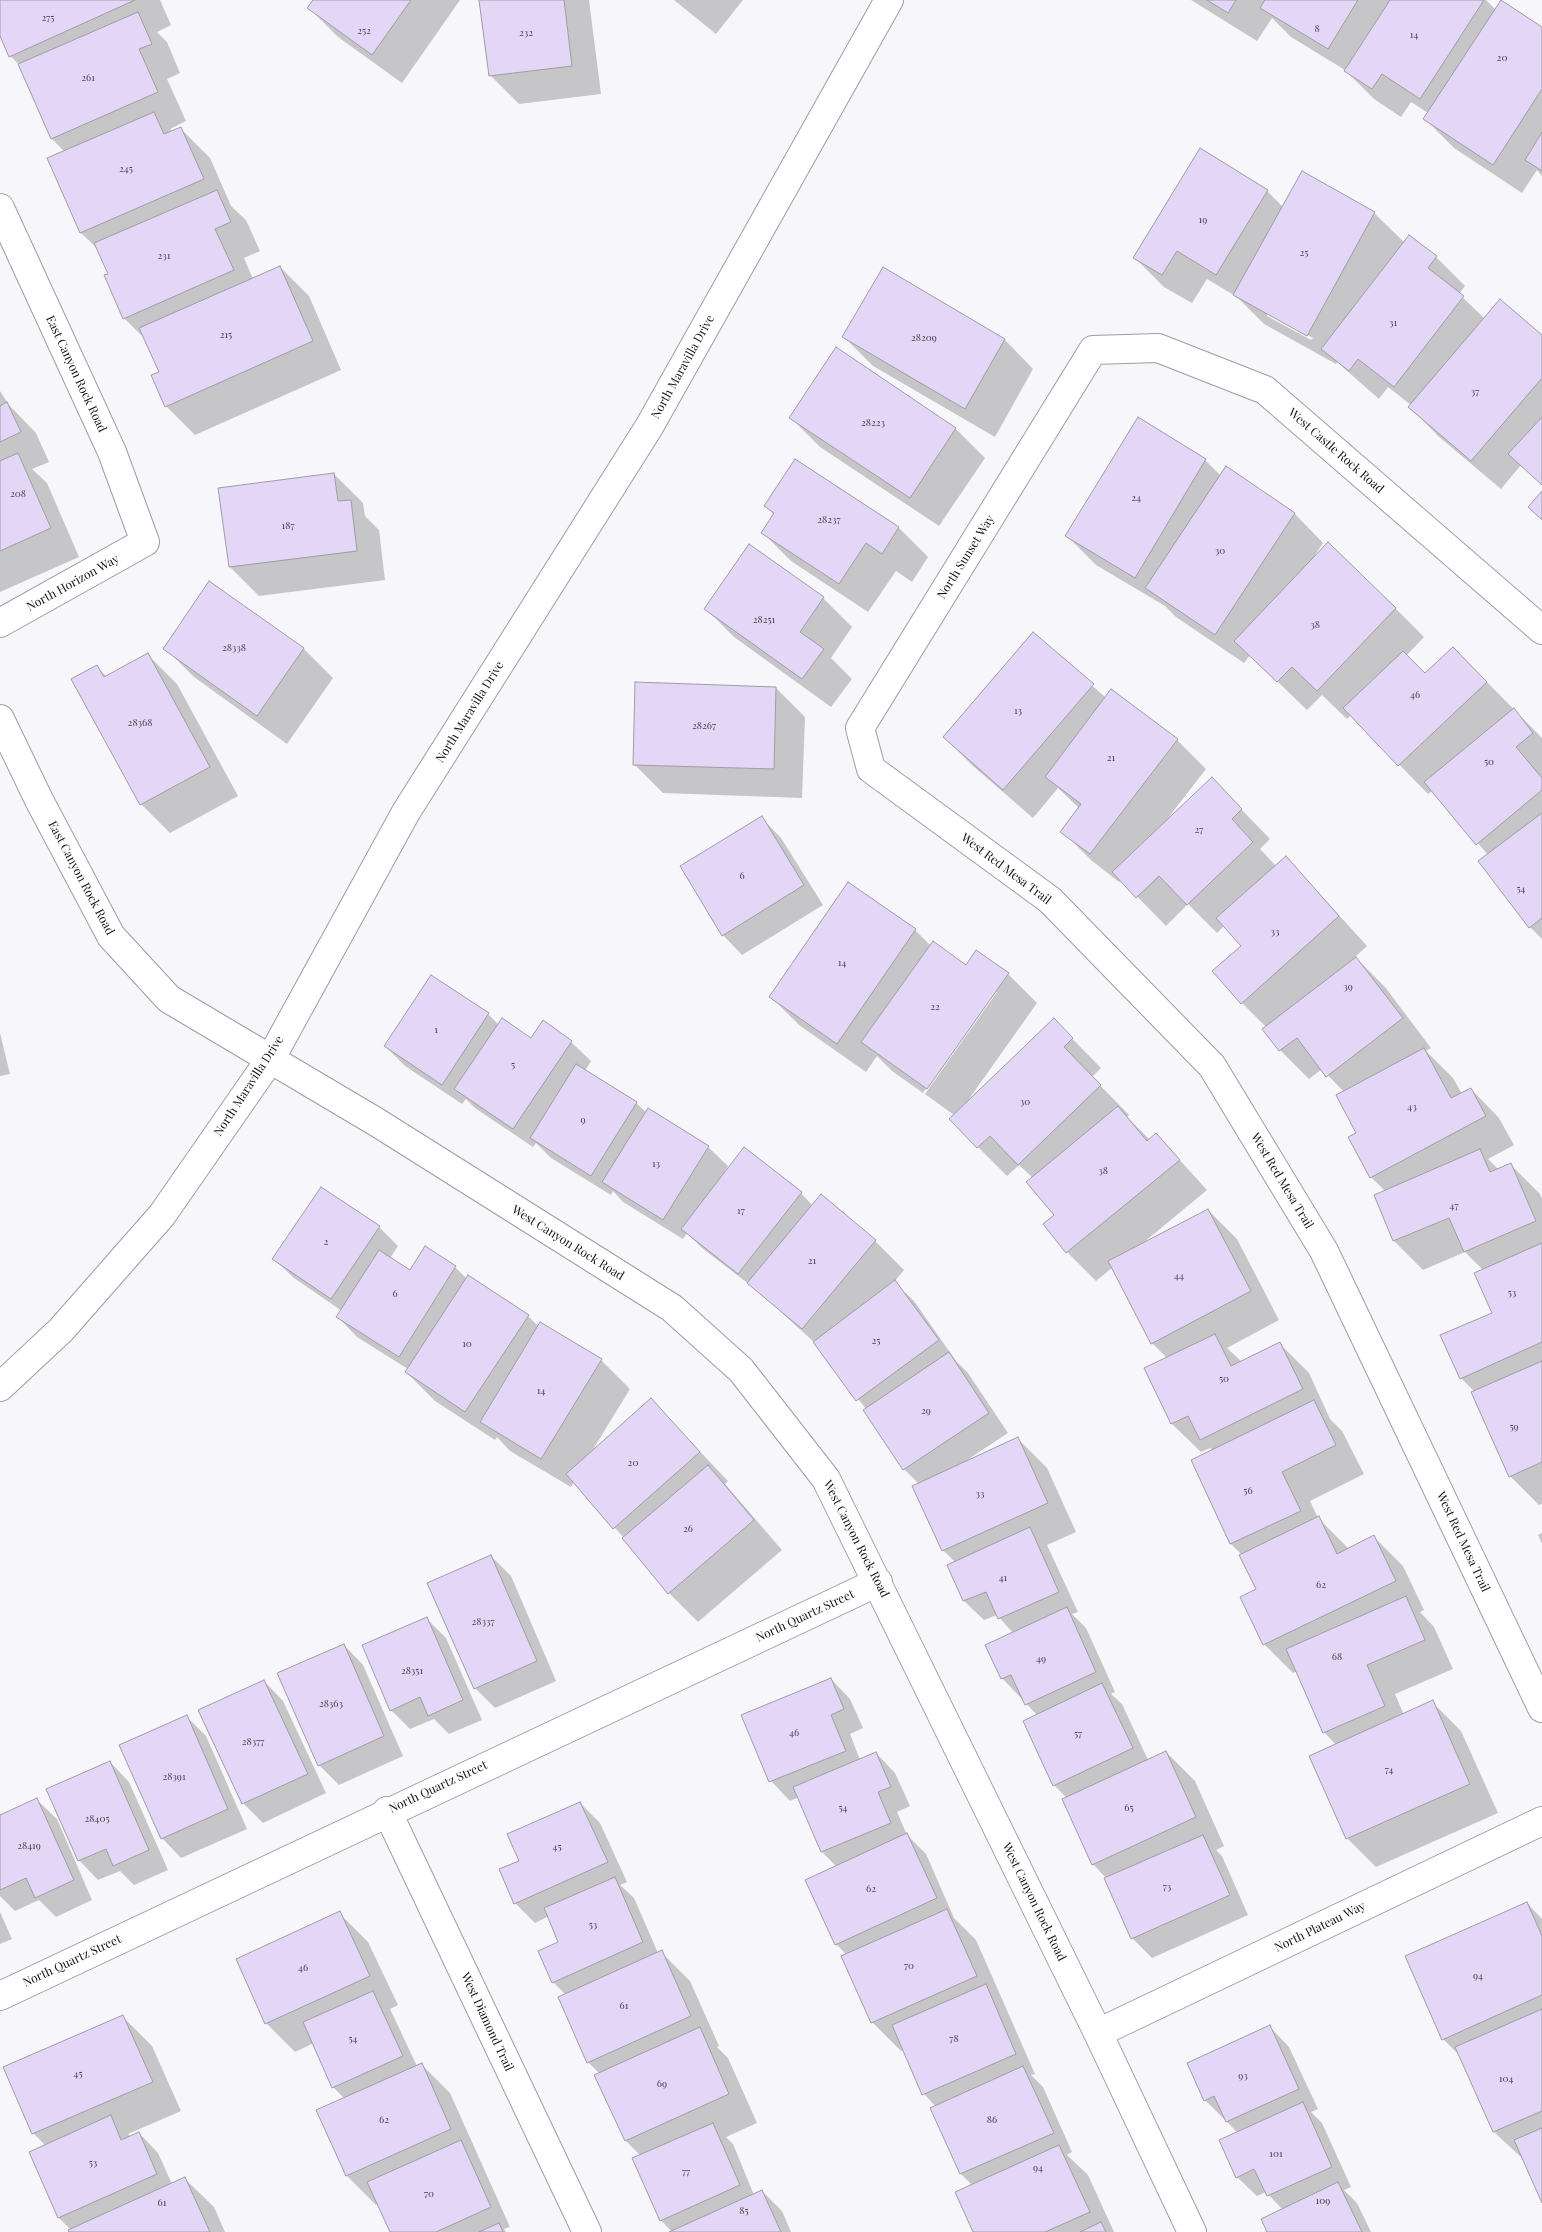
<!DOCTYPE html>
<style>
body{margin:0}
canvas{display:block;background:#f7f6fa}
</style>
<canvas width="1542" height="2232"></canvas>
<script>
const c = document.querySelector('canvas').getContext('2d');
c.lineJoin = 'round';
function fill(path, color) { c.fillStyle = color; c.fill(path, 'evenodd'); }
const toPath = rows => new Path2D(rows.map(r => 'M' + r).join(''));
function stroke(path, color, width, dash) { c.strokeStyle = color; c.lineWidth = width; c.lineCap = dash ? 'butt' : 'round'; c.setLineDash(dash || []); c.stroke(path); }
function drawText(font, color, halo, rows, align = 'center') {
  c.font = font + ' "Playfair Display",serif'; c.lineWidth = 4.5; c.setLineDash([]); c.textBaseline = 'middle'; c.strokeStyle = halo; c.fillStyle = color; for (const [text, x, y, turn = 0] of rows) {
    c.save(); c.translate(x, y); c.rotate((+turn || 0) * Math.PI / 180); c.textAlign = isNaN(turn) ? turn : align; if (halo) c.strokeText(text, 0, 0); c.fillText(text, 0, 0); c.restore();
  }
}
const shadow = toPath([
 [0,0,160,0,171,25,157,32,167,42,180,73,167,79,186,121,170,129,173,132,181,129,210,158,231,206,246,220,260,251,244,258,253,279,280,267,309,296,341,370,195,435,166,406,161,373,146,340,124,318,110,274,100,251,81,233,49,159,65,152,52,139,21,66,10,56,0,33],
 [314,0,460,0,402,83,338,37,309,8],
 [480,0,589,0,601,94,519,104,490,75],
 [674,0,743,0,716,34],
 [1191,0,1486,0,1496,10,1542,28,1542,176,1537,170,1522,193,1454,148,1425,119,1428,113,1411,102,1401,117,1374,99,1345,70,1291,37,1272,18,1257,41],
 [1267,191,1283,207,1374,213,1404,242,1409,236,1436,257,1465,286,1459,294,1485,319,1542,337,1542,485,1521,465,1501,489,1438,436,1410,407,1411,405,1388,387,1379,399,1337,362,1336,364,1264,324,1237,297,1207,279,1192,303,1164,287,1135,258],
 [1267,313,1313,338,1311,340,1267,316],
 [884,269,1005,340,1033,369,995,437,873,366,844,337],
 [836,349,956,429,985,458,939,526,820,447,791,418],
 [0,391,9,405,36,433,49,462,32,469,47,483,79,557,0,592],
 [1138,418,1205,460,1221,476,1226,468,1295,514,1323,543,1315,555,1395,608,1424,637,1406,656,1425,675,1482,677,1542,738,1542,939,1530,927,1488,855,1433,790,1428,794,1351,715,1347,719,1322,695,1307,710,1250,655,1244,663,1176,617,1165,606,1096,565,1067,536],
 [796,460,899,528,928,557,912,582,896,571,868,612,791,561,762,532,774,515,766,506],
 [334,474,363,503,365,516,379,530,385,580,259,596,230,567],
 [749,546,823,598,852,627,831,658,852,679,831,707,734,637,705,608],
 [210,583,304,649,333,678,287,744,194,677,165,648],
 [1034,633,1106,698,1177,740,1206,769,1168,818,1212,779,1270,839,1260,849,1276,866,1286,857,1367,946,1355,957,1385,987,1431,1048,1426,1051,1453,1078,1462,1094,1471,1089,1499,1118,1514,1145,1488,1159,1499,1170,1511,1165,1540,1194,1542,1199,1542,1504,1539,1505,1510,1476,1475,1392,1461,1378,1494,1313,1483,1270,1465,1252,1423,1270,1394,1241,1375,1195,1385,1191,1371,1177,1344,1092,1322,1069,1309,1079,1280,1050,1264,1029,1266,1027,1242,1003,1242,946,1225,925,1217,933,1188,904,1166,926,1121,880,1119,882,1091,860,1062,831,1079,808,1058,788,1033,818,973,766,944,737],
 [148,655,177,684,238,796,170,833,141,804,97,667,107,677],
 [776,688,805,717,802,798,663,793,634,764],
 [762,818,781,838,823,905,742,955,723,935],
 [848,883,915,930,931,946,966,967,1008,974,1037,1003,969,1099,1054,1020,1101,1068,1092,1077,1129,1115,1127,1117,1150,1140,1156,1134,1207,1190,1143,1243,1208,1210,1237,1239,1279,1320,1227,1348,1242,1362,1280,1344,1309,1373,1330,1419,1342,1431,1364,1474,1310,1501,1318,1518,1349,1549,1374,1537,1403,1566,1424,1610,1420,1612,1434,1627,1453,1669,1395,1694,1404,1715,1432,1702,1461,1731,1498,1813,1376,1867,1347,1838,1310,1756,1336,1745,1324,1732,1297,1671,1293,1673,1264,1644,1242,1597,1257,1589,1242,1555,1231,1544,1192,1460,1213,1451,1210,1448,1201,1452,1172,1424,1146,1369,1167,1358,1152,1343,1112,1268,1096,1281,1067,1252,1044,1225,1056,1215,1033,1178,1019,1165,1007,1176,950,1119,954,1115,925,1094,997,992,994,992,923,1093,892,1071,877,1056,866,1072,799,1025,770,996],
 [431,977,488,1014,499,1025,531,1040,543,1022,571,1042,591,1061,585,1071,636,1103,647,1113,708,1147,728,1166,725,1171,726,1173,801,1193,813,1206,821,1196,875,1241,904,1270,894,1282,914,1301,956,1361,968,1373,1008,1433,967,1460,1018,1439,1047,1468,1076,1532,1047,1545,1078,1612,1072,1614,1086,1628,1115,1692,1111,1694,1122,1704,1148,1760,1166,1752,1195,1781,1224,1846,1216,1850,1222,1856,1248,1915,1152,1958,1132,1938,1107,1879,1093,1864,1067,1798,1054,1785,1037,1715,1002,1678,1013,1633,997,1615,984,1620,964,1601,948,1565,955,1562,943,1550,919,1484,904,1469,865,1410,866,1409,815,1343,759,1292,702,1248,687,1233,683,1239,623,1202,613,1191,611,1195,551,1158,536,1143,533,1147,475,1108,466,1099,462,1104,405,1066,385,1046],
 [0,1033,10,1074,0,1076],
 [379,1227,398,1246,390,1258,411,1272,455,1267,467,1279,528,1316,539,1327,601,1360,630,1389,592,1451,651,1400,728,1481,725,1484,782,1550,698,1622,669,1593,624,1538,574,1482,571,1487,510,1451,497,1437,495,1440,435,1401,406,1372,408,1369,357,1337,338,1317,342,1311,294,1278,274,1259],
 [1542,1533,1542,1544,1538,1535],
 [491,1556,511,1576,556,1681,495,1708,475,1688],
 [427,1619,446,1638,482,1720,449,1734,434,1719,410,1729,391,1710],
 [344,1645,363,1665,403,1756,339,1785,319,1765],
 [831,1679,850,1699,863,1728,850,1734,860,1760,876,1753,895,1773,910,1806,897,1812,907,1835,926,1854,954,1918,976,1940,1035,2074,1031,2075,1043,2087,1072,2152,1067,2155,1088,2175,1114,2232,974,2232,972,2185,961,2174,932,2109,936,2107,924,2094,904,2050,901,2051,872,2022,847,1955,836,1944,837,1867,822,1852,799,1797,790,1801,771,1781,743,1716],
 [264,1681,283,1701,326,1793,263,1823,243,1803],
 [187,1717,206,1736,247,1829,181,1858,162,1838],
 [110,1762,129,1782,168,1870,134,1885,120,1871,98,1880,79,1860],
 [37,1800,57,1819,92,1900,56,1917,39,1900,15,1911,0,1896,0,1816],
 [580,1803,600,1823,627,1882,620,1885,634,1898,658,1953,661,1952,690,1981,719,2046,717,2047,728,2058,757,2123,726,2137,733,2144,754,2195,762,2191,782,2211,791,2232,672,2232,661,2220,641,2156,626,2141,596,2075,600,2074,588,2062,565,1994,553,1982,560,1943,549,1916,535,1923,515,1903,520,1861],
 [1527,1903,1542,1919,1542,2200,1524,2160,1494,2132,1461,2057,1443,2039],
 [0,1912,12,1939,0,1944],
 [339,1913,368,1942,398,2005,390,2009,417,2066,421,2064,450,2093,510,2227,504,2229,506,2232,391,2232,378,2204,376,2205,347,2176,318,2111,345,2099,333,2087,314,2043,295,2052,266,2023],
 [123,2017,152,2046,181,2111,128,2134,131,2137,139,2133,158,2153,172,2184,185,2179,214,2207,225,2232,70,2232,71,2230,59,2218,46,2146,33,2133],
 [1270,2027,1289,2047,1318,2109,1311,2112,1322,2123,1351,2187,1344,2190,1357,2203,1371,2232,1269,2232,1283,2210,1266,2192,1257,2196,1237,2177,1238,2133,1205,2100]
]);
const building = toPath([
 [0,0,135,0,9,57,0,36,0,0],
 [313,0,411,0,372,55,307,8,313,0],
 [479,0,564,0,572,66,489,76,479,0],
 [1207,0,1236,0,1228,13,1207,0],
 [1265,0,1358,0,1328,49,1260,8,1265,0],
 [1390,0,1484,0,1420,99,1382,74,1372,89,1344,71,1390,0],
 [1501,0,1542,27,1542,89,1493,165,1423,119,1501,0],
 [138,12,152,44,139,49,158,92,51,139,18,64,138,12],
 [154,112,164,134,181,127,204,179,80,233,47,158,154,112],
 [1542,132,1542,171,1525,160,1542,132],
 [1200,148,1268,190,1216,275,1177,251,1162,275,1133,258,1200,148],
 [1302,171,1375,212,1307,336,1233,295,1302,171],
 [217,190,231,222,215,229,234,270,123,319,104,275,108,274,94,243,217,190],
 [1409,235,1437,256,1428,268,1464,296,1394,387,1358,359,1349,371,1321,349,1409,235],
 [280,266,313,341,165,407,151,375,159,372,139,328,280,266],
 [883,267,1005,339,965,409,842,337,883,267],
 [1500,299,1542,335,1542,378,1471,461,1408,407,1500,299],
 [836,347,956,428,910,498,789,418,836,347],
 [7,402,21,432,0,442,0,406,7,402],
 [1138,417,1206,459,1135,578,1065,536,1138,417],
 [1542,417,1542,485,1508,454,1542,417],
 [18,453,51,528,0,551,0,461,18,453],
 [795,459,899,527,882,554,866,543,839,584,761,533,774,513,764,506,795,459],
 [1226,466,1295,513,1215,635,1145,588,1226,466],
 [334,473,338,501,351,500,357,551,229,567,218,488,334,473],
 [1542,491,1542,520,1528,507,1542,491],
 [1328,542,1396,608,1317,691,1292,667,1277,682,1234,641,1328,542],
 [749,544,824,597,800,632,824,649,802,679,704,609,749,544],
 [209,581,304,648,257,716,163,649,209,581],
 [1033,632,1094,684,1003,790,943,737,1033,632],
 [1453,647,1487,682,1398,766,1343,708,1403,651,1425,673,1453,647],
 [148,653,210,767,140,805,71,679,97,665,104,677,148,653],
 [635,682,776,687,774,769,633,765,635,682],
 [1111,689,1178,739,1090,854,1060,832,1081,804,1045,777,1111,689],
 [1514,708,1533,733,1516,747,1542,778,1542,790,1476,845,1424,782,1514,708],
 [1212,777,1242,809,1232,819,1253,842,1187,905,1159,876,1136,898,1112,872,1212,777],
 [1542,813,1542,918,1529,928,1478,861,1542,813],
 [762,816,804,885,722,936,680,866,762,816],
 [1286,856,1339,916,1241,1004,1212,971,1241,946,1216,918,1286,856],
 [848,882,916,929,837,1044,769,997,848,882],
 [933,941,966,965,976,950,1009,973,927,1089,861,1042,933,941],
 [1356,957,1403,1018,1326,1077,1297,1038,1279,1051,1262,1029,1356,957],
 [431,975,489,1013,442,1085,384,1046,431,975],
 [502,1018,531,1038,543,1020,572,1041,513,1129,454,1089,502,1018],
 [1054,1018,1073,1038,1064,1047,1101,1085,1018,1165,990,1136,977,1148,949,1119,1054,1018],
 [1424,1048,1451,1098,1471,1088,1486,1116,1370,1178,1348,1137,1356,1133,1336,1095,1424,1048],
 [576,1064,637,1102,591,1176,530,1138,576,1064],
 [1118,1106,1147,1141,1156,1133,1180,1160,1066,1253,1043,1224,1054,1215,1026,1182,1118,1106],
 [648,1108,709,1146,663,1220,602,1182,648,1108],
 [744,1147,802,1192,738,1274,681,1229,744,1147],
 [1480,1149,1490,1172,1511,1163,1536,1221,1464,1252,1449,1218,1393,1241,1374,1195,1480,1149],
 [321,1187,380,1226,331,1299,272,1259,321,1187],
 [821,1194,876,1240,802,1329,747,1283,821,1194],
 [1208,1209,1251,1291,1151,1344,1108,1261,1208,1209],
 [1542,1243,1542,1342,1460,1379,1440,1335,1492,1313,1474,1273,1542,1243],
 [425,1246,456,1266,399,1357,336,1317,379,1250,410,1270,425,1246],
 [468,1275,529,1315,465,1412,405,1372,468,1275],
 [895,1280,939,1340,856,1401,813,1342,895,1280],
 [540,1322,602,1359,541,1459,480,1422,540,1322],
 [1215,1334,1231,1366,1280,1342,1303,1389,1200,1440,1188,1416,1171,1424,1144,1368,1215,1334],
 [949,1352,989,1413,903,1470,863,1410,949,1352],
 [1542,1361,1542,1462,1509,1477,1471,1392,1542,1361],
 [651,1398,700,1452,613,1529,566,1474,651,1398],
 [1314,1400,1336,1445,1282,1472,1301,1511,1230,1544,1191,1460,1314,1400],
 [1018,1437,1048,1503,942,1551,912,1486,1018,1437],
 [708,1465,754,1520,668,1594,622,1538,708,1465],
 [1319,1516,1337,1554,1374,1535,1396,1581,1263,1645,1240,1597,1256,1589,1239,1555,1319,1516],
 [1030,1527,1059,1592,998,1619,986,1592,963,1601,947,1565,1030,1527],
 [491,1555,537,1661,474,1689,427,1583,491,1555],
 [1406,1596,1425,1640,1367,1665,1385,1706,1323,1733,1286,1649,1406,1596],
 [1067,1607,1096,1672,1025,1705,1011,1675,1001,1679,985,1645,1067,1607],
 [427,1617,463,1700,428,1716,420,1697,390,1711,362,1645,427,1617],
 [344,1644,384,1736,318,1766,277,1673,344,1644],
 [831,1678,844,1709,831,1715,846,1751,769,1782,741,1715,831,1678],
 [264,1680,308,1774,242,1804,198,1710,264,1680],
 [1102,1683,1133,1748,1053,1786,1023,1721,1102,1683],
 [1433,1700,1470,1784,1346,1839,1309,1756,1433,1700],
 [187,1715,228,1809,161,1839,119,1745,187,1715],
 [1166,1751,1196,1817,1092,1865,1062,1799,1166,1751],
 [876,1752,891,1787,878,1792,891,1823,821,1852,793,1787,876,1752],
 [110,1761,149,1850,113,1866,106,1849,78,1861,46,1789,110,1761],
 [37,1798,74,1880,35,1898,26,1878,0,1890,0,1815,37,1798],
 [580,1802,608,1862,514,1904,499,1869,519,1861,507,1834,580,1802],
 [907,1833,937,1898,835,1945,805,1880,907,1833],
 [1203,1835,1230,1895,1131,1939,1104,1878,1203,1835],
 [615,1877,643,1942,552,1983,538,1951,558,1942,544,1908,615,1877],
 [1527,1902,1542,1936,1542,1995,1442,2040,1405,1956,1527,1902],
 [947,1909,977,1976,871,2023,841,1956,947,1909],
 [340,1911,370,1976,265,2024,236,1959,340,1911],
 [662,1950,691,2016,587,2063,558,1997,662,1950],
 [986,1984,1016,2054,922,2095,892,2025,986,1984],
 [373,1991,403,2056,332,2088,303,2022,373,1991],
 [1542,2009,1542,2111,1493,2132,1455,2047,1542,2009],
 [123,2015,153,2082,32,2134,3,2067,123,2015],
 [1270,2025,1299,2089,1226,2122,1214,2096,1204,2101,1187,2063,1270,2025],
 [700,2027,729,2094,625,2141,594,2075,700,2027],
 [422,2063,451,2129,346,2176,316,2110,422,2063],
 [1023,2066,1054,2133,960,2174,930,2108,1023,2066],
 [1303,2102,1332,2167,1267,2196,1254,2169,1236,2178,1219,2140,1303,2102],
 [111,2115,121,2140,139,2132,157,2174,58,2218,29,2152,111,2115],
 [713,2123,740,2185,660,2221,632,2158,713,2123],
 [1542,2128,1542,2203,1514,2140,1542,2128],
 [461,2140,491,2207,436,2232,390,2232,367,2182,461,2140],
 [1059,2145,1090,2212,1045,2232,973,2232,955,2192,1059,2145],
 [185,2177,210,2232,69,2232,68,2230,185,2177],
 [1338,2182,1362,2232,1267,2232,1261,2219,1338,2182],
 [762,2190,781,2232,669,2232,762,2190],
 [1101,2222,1106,2232,1080,2232,1101,2222],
 [499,2223,503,2232,479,2232,499,2223]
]);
const minor = toPath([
 [0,208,112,452,145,542,0,623],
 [1542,630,1265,390,1158,348,1093,350,860,728,871,769,1050,900,1212,1066,1324,1251,1542,1708],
 [0,719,39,800,111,936,169,999,378,1123,672,1308,741,1370,826,1479,1098,2033,1192,2232],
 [0,1387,61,1330,162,1215,271,1058,406,812,649,427,889,0],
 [387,1811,587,2232],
 [0,1996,878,1582],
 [1098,2033,1542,1821]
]);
const numberNames = [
 ["275",48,18],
 ["8",1317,29],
 ["252",364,31],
 ["232",526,33],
 ["14",1414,35],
 ["20",1502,58],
 ["261",88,78],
 ["245",126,169],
 ["19",1203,220],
 ["25",1304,253],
 ["231",164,256],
 ["31",1393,323],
 ["215",226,335],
 ["28209",924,338],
 ["37",1475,392],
 ["28223",873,423],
 ["208",18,494],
 ["24",1136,498],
 ["28237",829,520],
 ["187",288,526],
 ["30",1220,551],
 ["28251",764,620],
 ["38",1315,625],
 ["28338",234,648],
 ["46",1415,695],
 ["13",1018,711],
 ["28368",140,723],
 ["28267",704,726],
 ["21",1111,758],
 ["50",1489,762],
 ["27",1199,830],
 ["6",742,876],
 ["54",1521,889],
 ["33",1275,932],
 ["14",842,963],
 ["39",1348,987],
 ["22",935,1007],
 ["1",436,1030],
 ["5",513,1065],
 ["30",1025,1102],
 ["43",1412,1107],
 ["9",583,1120],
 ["13",656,1164],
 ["38",1103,1171],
 ["47",1454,1206],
 ["17",741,1211],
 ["2",326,1242],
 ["21",812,1261],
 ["44",1179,1276],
 ["53",1512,1293],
 ["6",395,1294],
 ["25",876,1341],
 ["10",467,1344],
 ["50",1224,1379],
 ["14",541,1391],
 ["29",926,1411],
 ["59",1514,1427],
 ["20",633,1463],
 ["56",1248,1491],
 ["33",980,1494],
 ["26",688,1529],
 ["41",1003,1578],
 ["62",1321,1585],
 ["28337",483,1622],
 ["68",1337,1657],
 ["49",1041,1659],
 ["28351",412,1671],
 ["28363",331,1704],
 ["46",794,1733],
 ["57",1078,1734],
 ["28377",253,1742],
 ["74",1389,1770],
 ["28391",174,1777],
 ["54",843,1808],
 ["65",1129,1808],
 ["28405",97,1819],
 ["28419",29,1846],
 ["45",557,1847],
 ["73",1167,1887],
 ["62",871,1889],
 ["53",593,1925],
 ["70",909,1966],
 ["46",303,1968],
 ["94",1478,1976],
 ["61",624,2006],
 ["54",353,2039],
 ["78",954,2039],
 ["45",78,2074],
 ["93",1243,2076],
 ["104",1506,2079],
 ["69",662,2084],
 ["62",384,2120],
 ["86",992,2120],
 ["101",1276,2154],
 ["53",93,2163],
 ["94",1038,2168],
 ["77",686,2172],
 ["70",429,2194],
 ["109",1323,2201],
 ["61",162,2203],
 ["85",744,2211]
];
const streetNames = [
 ["North Maravilla Drive",683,367,-61],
 ["East Canyon Rock Road",76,374,65],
 ["West Castle Rock Road",1336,451,41],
 ["North Sunset Way",966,557,-58],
 ["North Horizon Way",73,583,-29],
 ["North Maravilla Drive",470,712,-58],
 ["West Red Mesa Trail",1006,869,37],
 ["East Canyon Rock Road",81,878,62],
 ["North Maravilla Drive",249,1086,-57],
 ["West Red Mesa Trail",1282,1181,59],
 ["West Canyon Rock Road",568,1243,32],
 ["West Canyon Rock Road",856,1539,63],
 ["West Red Mesa Trail",1463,1542,65],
 ["North Quartz Street",805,1616,-25],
 ["North Quartz Street",438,1787,-25],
 ["West Canyon Rock Road",1034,1902,64],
 ["North Plateau Way",1320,1927,-26],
 ["North Quartz Street",72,1961,-25],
 ["West Diamond Trail",487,2022,65]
];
fill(shadow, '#0003');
fill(building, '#e3d6f7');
stroke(building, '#9f9da2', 1);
stroke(minor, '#9f9da2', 30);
stroke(minor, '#fff', 28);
drawText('10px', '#45414a', null, numberNames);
drawText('12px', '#100f11', '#fff', streetNames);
</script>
